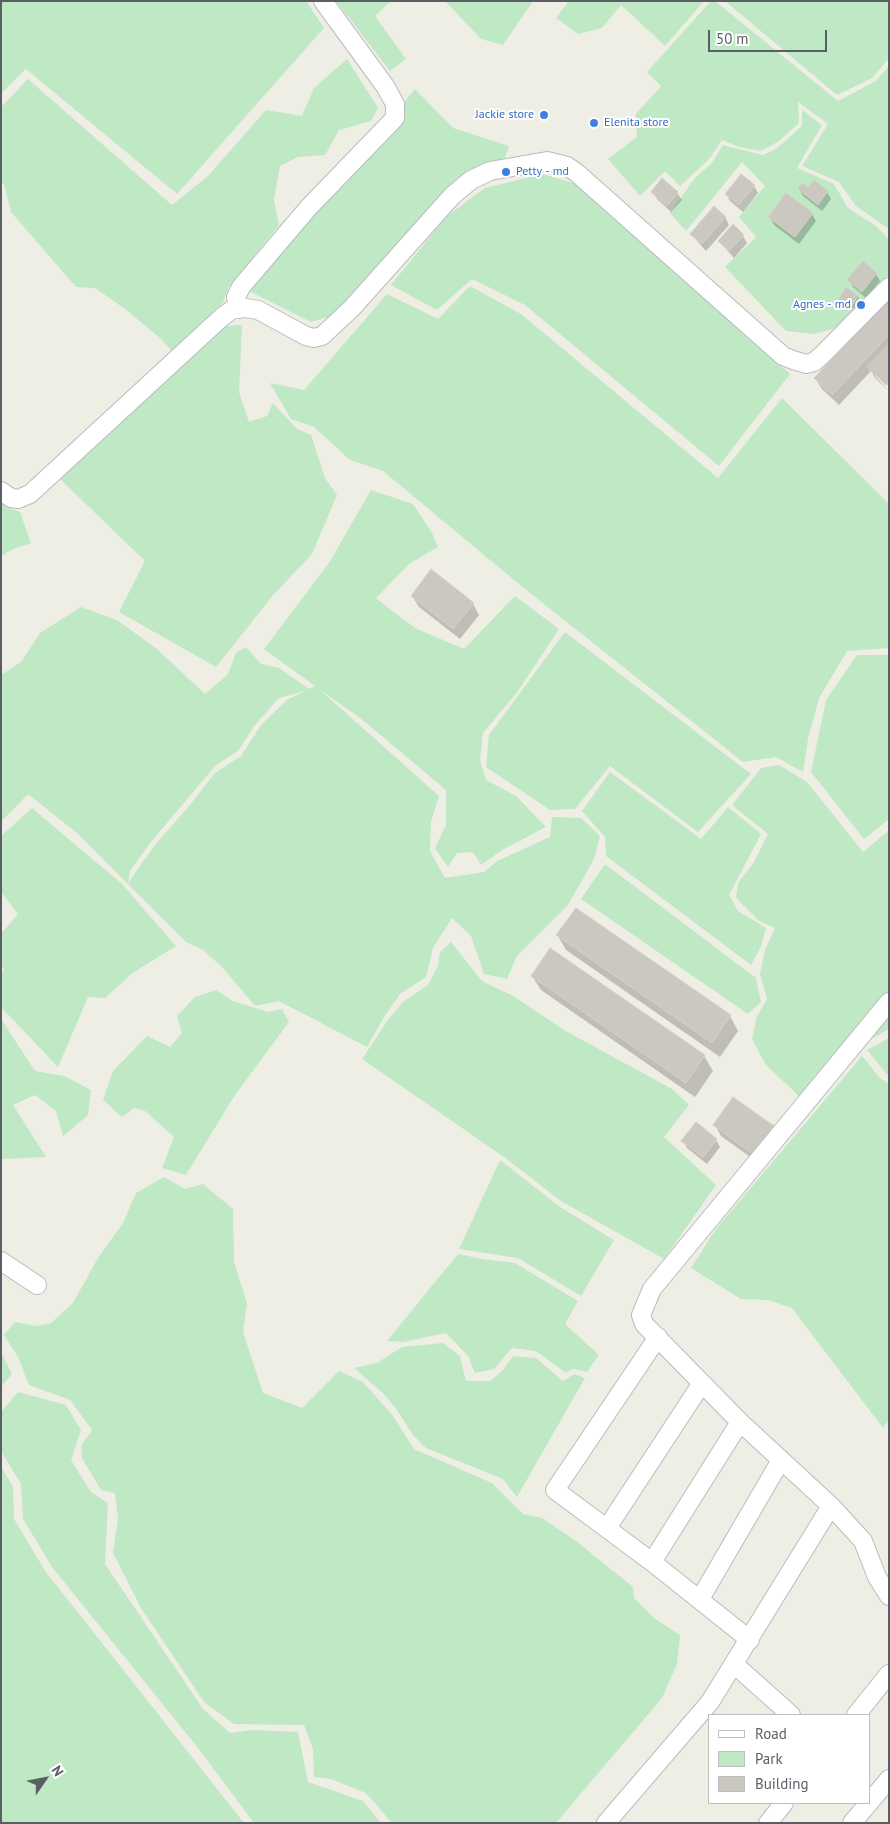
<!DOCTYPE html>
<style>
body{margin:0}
#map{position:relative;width:890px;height:1824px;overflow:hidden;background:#efeee4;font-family:"PT Sans",sans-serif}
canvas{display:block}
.frame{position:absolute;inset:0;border:2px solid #5c5e65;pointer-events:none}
.legend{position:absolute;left:708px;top:1714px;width:162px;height:90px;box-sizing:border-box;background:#fff;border:1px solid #bebfc1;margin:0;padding:6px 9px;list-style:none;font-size:15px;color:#5c5e65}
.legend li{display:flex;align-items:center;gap:10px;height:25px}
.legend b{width:25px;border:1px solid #bebfc1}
.north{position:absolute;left:20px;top:1754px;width:50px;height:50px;-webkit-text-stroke:4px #fff;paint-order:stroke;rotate:57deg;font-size:14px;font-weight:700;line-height:20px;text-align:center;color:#5c5e65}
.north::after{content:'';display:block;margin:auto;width:18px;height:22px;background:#5c5e65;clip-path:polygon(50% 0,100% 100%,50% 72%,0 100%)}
.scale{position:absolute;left:708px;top:30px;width:119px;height:22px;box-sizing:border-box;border:2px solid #5c5e65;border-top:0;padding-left:6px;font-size:15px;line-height:18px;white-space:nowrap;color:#5c5e65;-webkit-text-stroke:4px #fff;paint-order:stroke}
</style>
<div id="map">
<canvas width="890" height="1824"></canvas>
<div class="frame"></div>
<ul class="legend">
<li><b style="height:6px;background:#fff"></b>Road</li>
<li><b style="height:14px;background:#bfe8c5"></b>Park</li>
<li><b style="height:14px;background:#cac8c1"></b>Building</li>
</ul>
<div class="north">N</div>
<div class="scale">50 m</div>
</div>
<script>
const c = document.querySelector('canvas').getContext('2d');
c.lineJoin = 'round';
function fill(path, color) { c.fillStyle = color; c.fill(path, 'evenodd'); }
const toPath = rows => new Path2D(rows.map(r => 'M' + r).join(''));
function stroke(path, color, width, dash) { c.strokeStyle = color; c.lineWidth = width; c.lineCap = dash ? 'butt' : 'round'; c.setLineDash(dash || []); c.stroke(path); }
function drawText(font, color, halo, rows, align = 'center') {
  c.font = font + ' "PT Sans",sans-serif'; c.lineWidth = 4; c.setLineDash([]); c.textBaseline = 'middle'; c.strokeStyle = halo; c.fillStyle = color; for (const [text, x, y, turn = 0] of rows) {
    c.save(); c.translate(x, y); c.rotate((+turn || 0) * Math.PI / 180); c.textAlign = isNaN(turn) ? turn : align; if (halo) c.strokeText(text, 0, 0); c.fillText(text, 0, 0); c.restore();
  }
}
const green = toPath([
 [1,1,306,1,324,28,177,194,26,69,1,94],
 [336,1,391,1,375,16,406,59,390,71],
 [445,1,533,1,503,45,481,39],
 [569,1,704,1,665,46,621,5,602,28,578,34,556,18],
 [711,1,715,1,838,101,876,81,889,66,889,229,856,206,839,182,802,166,828,124,798,102,799,123,779,141,761,151,739,147,722,140,710,158,680,186,665,171,640,196,608,159,637,137,636,114,661,86,647,72],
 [725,1,889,1,889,58,872,78,837,95],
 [347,59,378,108,371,121,339,130,325,155,298,157,280,166,274,199,279,225,228,288,223,303,172,351,159,337,125,309,95,288,76,287,11,212,4,184,1,183,1,107,28,79,172,205,208,176,266,110,302,116,314,88],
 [415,89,453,128,509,146,505,158,458,177,331,316,311,322,247,290],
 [802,110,822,125,797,168,834,184,848,208,876,226,889,239,889,274,840,327,814,334,786,331,725,267,756,237,739,217,765,186,742,162,686,231,670,213,694,179,712,163,723,145,763,155,776,149,802,126],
 [542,174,577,184,790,374,719,466,525,305,472,279,437,310,391,285,447,216,485,188],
 [470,286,521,314,718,478,782,398,889,504,889,648,847,651,819,698,808,739,803,772,776,757,743,762,520,585,383,471,350,460,314,427,291,419,270,383,304,390,387,294,438,319],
 [242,325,239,392,249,422,267,416,273,403,297,429,311,435,325,478,337,495,312,554,274,594,216,667,119,612,145,561,60,479,117,422,223,326],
 [371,490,413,504,432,533,438,547,409,564,376,598,400,617,417,629,464,649,515,596,559,629,518,691,483,733,480,760,486,780,516,796,546,827,502,850,481,865,473,852,457,853,448,867,435,848,446,825,446,790,359,717,320,690,439,796,431,822,430,851,445,878,484,872,497,861,550,837,552,817,581,818,600,836,594,859,568,905,517,956,507,979,484,974,471,936,452,918,433,948,426,977,400,994,384,1017,367,1047,279,1001,255,1006,222,967,203,950,186,942,78,834,28,794,1,822,1,675,21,662,40,633,81,607,117,620,157,649,205,694,228,674,236,653,246,647,261,664,279,668,309,689,315,686,264,649,329,563],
 [305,691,287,700,261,725,241,756,215,773,189,806,154,846,128,883,130,871,150,843,216,765,238,751,255,725,279,698],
 [1,502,7,507,20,512,31,543,13,549,1,556],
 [565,632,751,774,698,832,610,766,575,809,550,810,486,767,489,735],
 [857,655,889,655,889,819,864,839,811,772,826,700],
 [779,765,807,782,863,852,889,830,889,1029,873,1038,854,1033,800,1097,766,1065,752,1039,757,1016,767,999,760,974,765,950,775,928,759,921,736,898,738,883,754,862,768,834,732,805,761,768],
 [610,772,701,839,728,807,761,834,729,895,738,911,766,928,761,946,751,965,606,856,605,837,582,811],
 [32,808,122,884,176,946,134,972,105,998,88,997,58,1067,1,1007,1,976,4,970,1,965,1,934,18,914,1,892,1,836],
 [605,864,756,978,761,1002,748,1014,581,899],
 [451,942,482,981,513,996,564,1030,672,1089,689,1105,664,1137,716,1185,664,1259,561,1201,504,1157,362,1059,388,1020,403,1002,428,985,438,966,440,952],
 [216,990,233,1001,268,1012,282,1009,289,1022,235,1095,186,1175,162,1168,174,1137,145,1111,134,1108,122,1117,103,1100,113,1071,147,1036,170,1047,182,1033,177,1016,195,997],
 [1,1019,35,1071,64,1076,91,1090,88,1115,63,1136,56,1111,35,1095,13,1105,46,1157,1,1159],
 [889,1038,889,1077,867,1050],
 [862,1056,880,1078,889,1084,889,1420,883,1428,792,1308,768,1300,741,1299,691,1268,716,1229],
 [500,1160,560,1207,614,1240,581,1296,518,1258,459,1249],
 [164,1177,185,1189,203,1184,233,1209,234,1262,247,1303,243,1332,263,1393,302,1408,339,1371,363,1382,393,1416,414,1449,492,1483,523,1514,542,1518,576,1541,633,1587,634,1598,655,1619,680,1635,677,1664,662,1698,556,1823,392,1823,366,1793,331,1779,314,1777,313,1749,304,1725,234,1724,204,1702,141,1608,113,1553,118,1519,115,1493,101,1490,82,1458,81,1446,92,1430,70,1400,29,1385,18,1357,4,1335,15,1322,37,1326,51,1323,73,1303,98,1258,123,1223,136,1193],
 [458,1254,482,1259,515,1263,578,1301,565,1324,599,1355,587,1372,573,1369,566,1373,536,1351,512,1348,494,1369,475,1373,468,1356,446,1333,403,1342,387,1341],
 [443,1343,460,1356,466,1381,490,1381,503,1370,513,1356,536,1358,563,1381,574,1374,585,1378,517,1497,503,1479,426,1448,413,1435,397,1410,383,1393,354,1368,377,1363,402,1347],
 [1,1352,12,1374,1,1387],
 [18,1392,66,1405,81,1430,71,1460,91,1492,108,1503,105,1564,203,1709,230,1733,253,1730,298,1732,308,1782,363,1801,381,1823,254,1823,198,1748,52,1567,23,1519,21,1484,1,1451,1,1412],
 [1,1467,13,1486,14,1519,46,1572,244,1823,1,1823]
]);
const shadow = toPath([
 [754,186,758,193,743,212,730,201,726,194],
 [799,189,827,192,831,199,822,211,803,196],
 [653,192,677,193,682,200,671,212,657,199],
 [812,214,816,221,799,244,774,225,770,217],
 [725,217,729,225,706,251,691,234],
 [743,236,747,243,734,258,719,241],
 [863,263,876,274,880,281,866,298,853,287,849,280],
 [858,296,859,300,853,309,840,299],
 [889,305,889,386,877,374,875,376,889,391,875,378,871,371,839,405,822,389,815,378],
 [412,596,473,604,479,615,460,639,419,607],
 [558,936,730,1016,738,1031,720,1057,566,950],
 [550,949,704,1056,713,1071,695,1097,541,990,532,976],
 [715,1125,773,1126,779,1138,760,1164,721,1136],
 [716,1140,720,1147,707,1164,687,1148,683,1141]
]);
const building = toPath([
 [741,174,755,185,739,205,725,194,741,174],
 [662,178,678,192,667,206,651,192,662,178],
 [814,180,828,191,818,205,798,189,802,183,808,188,814,180],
 [786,193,813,213,795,237,768,217,786,193],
 [714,206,726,217,702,244,690,234,714,206],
 [733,224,744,235,729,251,718,241,733,224],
 [863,261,877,273,862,292,847,280,863,261],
 [846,287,858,296,851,307,839,299,846,287],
 [887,301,889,303,889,335,832,395,814,378,887,301],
 [889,344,889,382,886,385,867,367,889,344],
 [431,569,474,603,453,629,411,596,431,569],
 [576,908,731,1015,712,1043,556,935,576,908],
 [550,948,705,1055,686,1083,531,976,550,948],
 [733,1097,774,1126,753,1154,713,1125,733,1097],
 [696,1122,717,1139,703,1157,681,1141,696,1122]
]);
const minor = toPath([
 [239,309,236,297,241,287,309,207,395,118,395,104,385,86,323,1],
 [1,491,11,498,18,499,30,494,222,317,233,309,246,308,258,310,306,336,314,338,322,336,352,308,452,196,471,180,490,171,547,161,567,166,577,173,783,356,793,360,806,364,814,362,822,355,889,287],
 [889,1002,652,1289,641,1315,644,1324,740,1422,831,1506,863,1541,877,1577,889,1596],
 [1,1261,37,1285],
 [658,1337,555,1490,652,1562,750,1640],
 [607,1528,702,1383],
 [652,1562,740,1422],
 [700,1599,781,1460],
 [734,1664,791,1715],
 [856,1715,889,1674],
 [606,1823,710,1702,831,1506],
 [768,1823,784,1803],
 [852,1823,889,1779]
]);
const markers = [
 [544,115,5,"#3f7fe0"],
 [594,123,5,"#3f7fe0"],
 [506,172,5,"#3f7fe0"],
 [861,305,5,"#3f7fe0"]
];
const shopNames = [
 ["Jackie store",534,115],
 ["Elenita store",604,123,"left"],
 ["Petty - md",516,172,"left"],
 ["Agnes - md",851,305]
];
fill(green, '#bfe8c5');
fill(shadow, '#0003');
fill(building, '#cac8c1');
stroke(building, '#d4d1c2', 1);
stroke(minor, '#b9bbc0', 20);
stroke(minor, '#fff', 18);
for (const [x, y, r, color] of markers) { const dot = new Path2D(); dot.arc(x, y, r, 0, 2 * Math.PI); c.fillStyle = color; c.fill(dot); stroke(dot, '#fff', 2); }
drawText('12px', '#366cbe', '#fff', shopNames, 'right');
</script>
